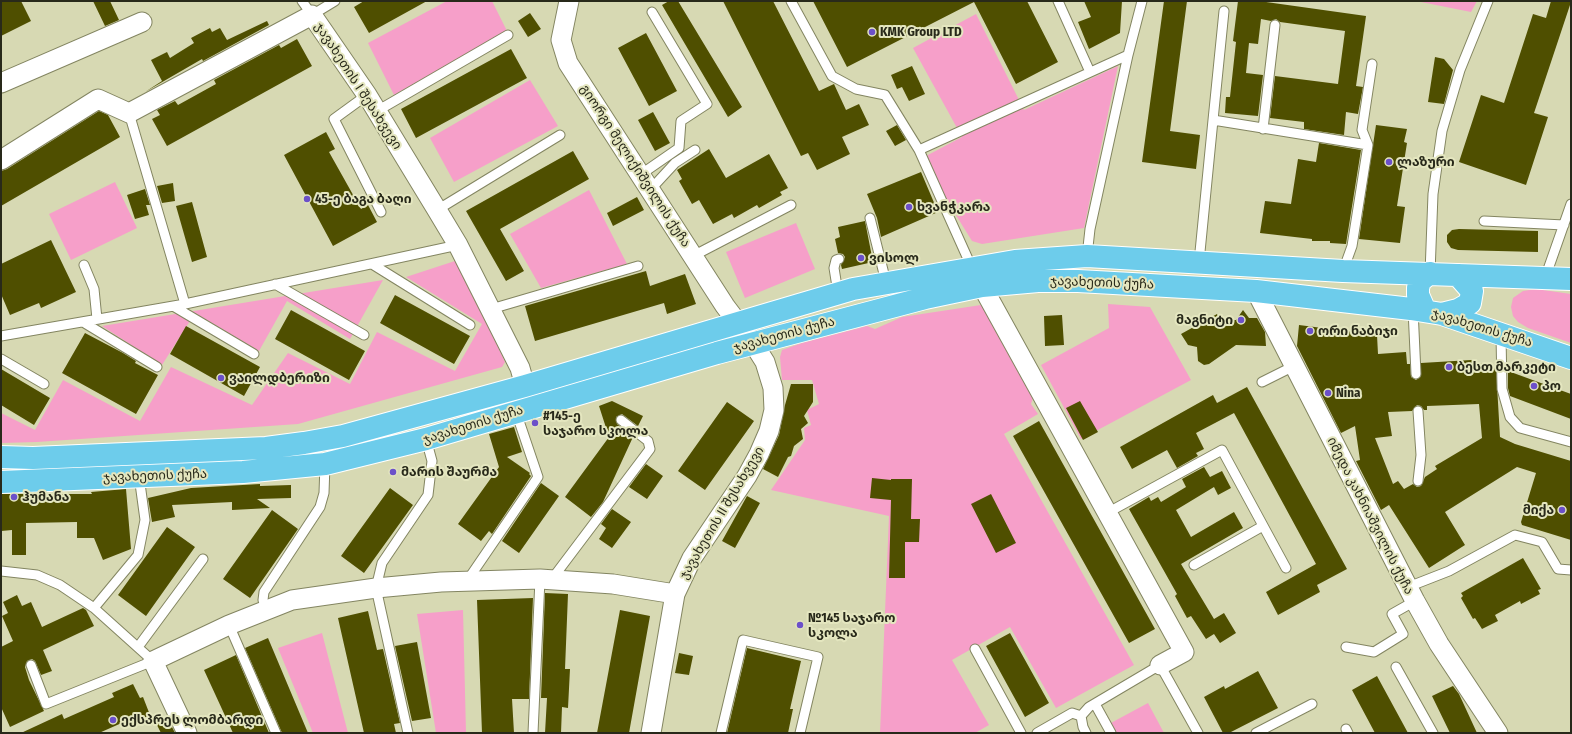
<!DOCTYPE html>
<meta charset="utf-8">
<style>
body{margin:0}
#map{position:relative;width:1572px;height:734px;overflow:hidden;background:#d7d9b3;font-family:"Fira Sans Condensed",sans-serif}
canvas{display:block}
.frame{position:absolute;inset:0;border:2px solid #28291a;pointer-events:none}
</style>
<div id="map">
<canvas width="1572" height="734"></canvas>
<div class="frame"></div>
</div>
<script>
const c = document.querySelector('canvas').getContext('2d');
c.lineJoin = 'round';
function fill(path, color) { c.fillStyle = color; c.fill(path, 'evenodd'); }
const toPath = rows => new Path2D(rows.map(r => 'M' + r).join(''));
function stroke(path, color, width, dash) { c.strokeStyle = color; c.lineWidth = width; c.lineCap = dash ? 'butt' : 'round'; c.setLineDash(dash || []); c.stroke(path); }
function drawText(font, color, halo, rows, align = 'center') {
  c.font = font + ' "Fira Sans Condensed","Noto Sans Georgian",sans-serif'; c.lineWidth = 4; c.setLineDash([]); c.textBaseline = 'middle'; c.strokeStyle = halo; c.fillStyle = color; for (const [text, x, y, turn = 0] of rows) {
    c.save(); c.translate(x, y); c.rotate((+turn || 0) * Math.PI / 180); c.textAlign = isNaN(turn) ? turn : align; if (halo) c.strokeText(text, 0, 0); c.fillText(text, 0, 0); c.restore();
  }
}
const green = toPath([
 [447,1,492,1,507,31,394,95,368,43],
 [1416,1,1477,1,1471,12],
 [976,14,1024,110,1118,66,1084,228,982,244,972,241,928,170,926,156,962,137,913,48],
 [530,80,558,126,454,182,430,138],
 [115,182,137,228,71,260,49,214],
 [589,190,627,264,541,288,510,234],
 [796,223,815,269,745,298,726,252],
 [458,260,505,362,502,367,298,424,37,442,1,443,1,413,35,430,63,380,140,421,171,367,252,405,288,353,350,384,377,332,455,371,482,324,406,277],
 [383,280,350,339,287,301,259,351,195,313,162,365,102,326],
 [1536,289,1571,294,1571,343,1528,328,1518,322,1513,316,1511,307,1513,298,1523,291],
 [1108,304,1150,307,1191,380,1081,439,1041,365,1109,328],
 [981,305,990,314,1034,395,1031,404,1038,414,1004,434,1134,665,1056,708,1010,627,952,660,989,725,975,733,880,733,889,516,771,490,805,440,804,428,811,425,807,410,819,404,812,380,782,380,780,357,782,350,802,343,867,326,875,329,902,317],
 [463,610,466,733,436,733,417,614],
 [322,633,348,733,313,733,278,648],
 [1148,703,1164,733,1114,733,1109,724]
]);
const building = toPath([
 [1,1,21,1,31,21,1,36],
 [93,1,110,1,119,20,105,26],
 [364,1,427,1,369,33,354,7],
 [669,1,678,1,742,107,728,117,662,5],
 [723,1,773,1,819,91,834,84,846,110,859,104,869,125,842,137,850,154,817,170,808,153,801,156],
 [813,1,1027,1,1058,62,1016,84,974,2,847,67],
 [1084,1,1122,1,1120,33,1089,49,1078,22,1091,17],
 [1164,1,1187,1,1170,131,1200,135,1196,169,1142,162],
 [1238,1,1259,1,1366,16,1356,86,1363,87,1358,114,1346,112,1344,135,1304,129,1304,122,1270,118,1275,76,1338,84,1345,31,1280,22,1276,19,1271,21,1261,19,1258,44,1249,43,1246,73,1263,75,1258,116,1225,113,1226,97,1230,97,1236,42,1233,41],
 [1551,1,1571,2,1534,113,1548,117,1526,185,1459,162,1481,95,1504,103,1533,14,1546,18],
 [530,13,541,29,528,37,518,21],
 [267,21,269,25,203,61,202,59,145,92,162,81,151,60,167,52,170,58,194,43,191,38,210,28,212,32,220,28,227,40],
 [646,33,677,91,649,106,618,48],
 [297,39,312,66,167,146,152,119,160,115,157,110,175,101,178,105,216,84,214,80,279,45,281,48],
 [511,49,527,78,416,138,401,109],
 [1435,57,1444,59,1453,70,1444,104,1428,102],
 [912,66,925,94,909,101,902,87,897,89,891,75],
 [99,111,108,115,120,137,1,206,1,171,7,169],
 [653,112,670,143,655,151,638,120],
 [897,125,906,140,895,146,886,131],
 [1376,125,1407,129,1404,142,1407,143,1397,206,1405,207,1400,243,1359,239],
 [326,132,335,149,329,152,361,209,368,205,377,222,333,246,284,155],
 [1319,143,1361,150,1346,244,1330,243,1330,241,1312,241,1312,239,1260,233,1265,201,1291,204,1298,159,1316,162],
 [709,149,726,178,769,154,788,188,780,192,782,195,759,208,757,205,734,218,732,214,713,224,699,200,692,204,679,181,682,179,677,170],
 [573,151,589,179,500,229,524,271,506,281,466,211],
 [921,172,938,212,881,237,877,218,867,194],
 [173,183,175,201,162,203,157,186],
 [145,189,150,205,146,205,149,215,135,219,127,195],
 [637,197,644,210,613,226,607,213],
 [192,202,207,257,192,262,176,206],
 [865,221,873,262,842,269,841,265,845,257,843,254,838,253,835,239,840,237,838,227],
 [1459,229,1538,231,1538,252,1458,250,1451,248,1447,242,1447,235,1452,230],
 [51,240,76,292,41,308,39,303,10,315,1,294,1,264],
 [646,271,650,286,685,274,696,304,667,314,664,303,535,341,525,306],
 [395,295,470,336,454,364,380,323],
 [291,310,365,351,349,380,275,339],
 [1243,310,1249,318,1257,318,1265,332,1266,346,1236,345,1209,364,1204,365,1198,361,1197,347,1188,345,1181,334,1217,314,1221,320,1236,320],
 [1062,315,1064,345,1045,346,1044,316],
 [1299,325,1377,335,1378,354,1406,352,1407,364,1410,364,1411,377,1416,380,1421,376,1421,363,1471,360,1496,368,1500,437,1515,444,1571,461,1571,540,1522,525,1521,522,1536,473,1517,467,1445,512,1465,545,1429,568,1389,505,1381,510,1356,461,1360,460,1355,426,1341,433,1297,346],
 [1479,404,1482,438,1435,466,1437,469,1425,477,1421,486,1417,487,1413,484,1404,489,1398,481,1393,484,1375,438,1392,436,1388,412,1412,411,1417,405,1421,406,1424,410,1427,410,1427,406],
 [186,326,260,367,244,396,170,354],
 [85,333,123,353,136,361,135,363,158,375,136,414,62,373],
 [1,369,50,398,34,425,1,405],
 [1508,371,1571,394,1571,419,1510,396,1508,388],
 [791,384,813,384,813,402,804,416,808,423,801,429,803,439,794,446,791,456,788,457,778,477,763,469,779,435,785,405],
 [1247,387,1347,569,1317,585,1320,592,1278,615,1266,592,1316,564,1234,413,1196,433,1204,449,1196,453,1198,456,1177,468,1167,450,1132,469,1120,447,1213,395,1217,403],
 [612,401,643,416,638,426,622,414,616,417,617,424,633,437,603,502,591,517,565,497,609,437,599,406],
 [1080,401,1098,432,1083,440,1066,408],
 [727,402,754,421,705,490,678,471],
 [1039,421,1155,629,1129,643,1013,436],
 [514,427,522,452,507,457,530,473,529,474,531,476,492,534,489,531,481,541,458,524,499,467,489,434],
 [646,464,663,476,647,499,629,487],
 [1204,467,1210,477,1222,471,1231,488,1218,495,1214,487,1176,510,1191,537,1234,512,1243,528,1181,564,1214,619,1224,613,1236,633,1220,643,1214,634,1206,639,1191,616,1187,618,1175,596,1177,594,1129,509,1149,497,1151,501,1158,497,1161,502,1186,487,1182,479],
 [872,478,891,480,891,479,912,479,911,519,920,519,919,542,905,542,905,578,889,578,891,500,870,498],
 [541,483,559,496,519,553,502,541],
 [260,484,260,486,291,485,291,498,257,499,270,508,232,510,232,502,172,505,175,517,152,522,148,498,191,488],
 [390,488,413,505,364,573,341,556],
 [126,489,131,549,103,560,94,538,77,538,77,522,26,523,26,555,12,555,12,530,1,531,1,494,92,494,91,492],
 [991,494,1016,543,996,553,971,504],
 [747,496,760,503,735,548,722,541],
 [612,509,631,522,612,548,599,539,606,528,601,524],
 [272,510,298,529,250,598,223,579],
 [167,527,195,547,146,616,118,595],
 [1523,558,1541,589,1538,590,1540,594,1521,604,1520,601,1495,615,1498,621,1482,629,1475,618,1473,619,1461,598,1463,596,1461,593],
 [545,593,568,594,565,669,570,669,568,708,562,707,561,733,545,733,547,698,541,698],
 [17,595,22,606,31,602,42,627,83,608,86,610,94,626,43,650,52,671,41,675,35,661,32,659,27,661,25,667,29,680,44,711,10,727,1,707,1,647,13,641,2,616,8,613,3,602],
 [533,598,529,699,512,699,514,733,482,733,477,600],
 [620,610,650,616,629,733,597,733],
 [368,611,377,650,383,649,400,723,394,724,396,733,364,733,338,618],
 [1010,633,1049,703,1025,717,986,646],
 [268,638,308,733,282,733,245,648],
 [417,642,431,718,412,721,395,646],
 [747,648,801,661,790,709,793,709,788,733,727,733],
 [679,653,693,656,689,675,675,673],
 [236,655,269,733,233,733,204,670],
 [1258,671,1278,708,1229,733,1223,733,1204,697,1224,686,1225,689],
 [1377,676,1408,733,1375,733,1352,690],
 [133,684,140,698,143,697,150,715,135,722,133,718,99,733,21,733,62,714,64,719,114,697,112,693],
 [1453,686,1459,694,1477,733,1450,733,1432,696],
 [167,717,175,733,161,733,156,723]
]);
const lane = toPath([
 [302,1,312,15,335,1],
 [791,1,832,76,856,89,885,95,919,150,972,268],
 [1058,1,1090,72],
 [1224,11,1213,120,1368,145],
 [367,95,334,119,381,212],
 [377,111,508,35],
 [129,113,185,304],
 [1263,129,1275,25],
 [919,150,1128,55],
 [640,175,679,148,681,121,707,104,652,12],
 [650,190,675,163,695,150],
 [437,210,560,135],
 [870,218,886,282],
 [1484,221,1564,225],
 [693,256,791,205],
 [1087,256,1090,229,1128,55,1142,1],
 [1199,262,1213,120],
 [372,264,470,325],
 [84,265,94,289,97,319],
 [1343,271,1352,246,1368,145,1362,130,1372,64],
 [1430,273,1433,194,1442,131,1460,70,1488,1],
 [1545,278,1571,204],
 [275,284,364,335],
 [838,293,834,268,836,260,839,259],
 [173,306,254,354],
 [491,309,638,266],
 [1413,309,1416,374],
 [83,322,157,367],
 [1501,335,1502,389,1510,417,1520,428,1571,442],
 [1,336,185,304,458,245],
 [1,359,44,384],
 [1262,382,1294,366],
 [1418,411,1421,455,1418,481],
 [1107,513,1222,450,1286,568],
 [1194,565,1263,526],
 [1,571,37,575,60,585,94,608,153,661,46,704,31,665],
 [552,579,650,449,648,441,621,420],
 [467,581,538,477,516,412],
 [1408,587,1449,571,1515,535,1542,542,1558,569,1571,570],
 [94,608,138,555,145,520,139,476],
 [266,609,263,600,264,592,320,507,324,493,325,464],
 [229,625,276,733],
 [138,647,203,559],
 [1346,647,1374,652,1403,634,1392,614,1415,601],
 [975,649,1021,733],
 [1396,667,1433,733],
 [1095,704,1111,733],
 [1346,729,1348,733],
 [408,733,376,588,382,563,428,495,432,461,426,439],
 [533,733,540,579],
 [721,733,743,640,818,657,800,733],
 [1037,733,1072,713,1081,716],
 [1086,733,1083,727,1081,716,1089,707,1160,665,1198,733],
 [1256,733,1312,704]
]);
const street = toPath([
 [569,1,561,40,568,63,725,306,753,343,765,362,773,388,774,410,769,431,759,454,747,476,692,558,675,594,651,733],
 [1,83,142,22],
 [1,160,98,99,129,113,312,15,367,95,437,210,458,245,520,368,525,386],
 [982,286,1184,652,1160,665],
 [1256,291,1415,601,1439,644,1498,733],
 [187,733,153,661,229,625,292,600,376,588,441,582,540,579,613,584,675,594]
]);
const primary = toPath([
 [1425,311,1418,295,1418,288,1420,281,1430,273],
 [1442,314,1458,310,1470,303,1472,291,1458,275],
 [1,457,33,458,266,448,304,443,343,436,525,386,853,289,1015,261,1087,256,1343,271,1571,279],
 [1,482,243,472,325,464,426,439,717,353,925,298,982,286,1038,281,1078,281,1256,291,1411,309,1442,314,1571,358]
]);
const markers = [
 [872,32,4,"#6c50c9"],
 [1389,162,4,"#6c50c9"],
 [307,199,4,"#6c50c9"],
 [909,207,4,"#6c50c9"],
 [861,258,4,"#6c50c9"],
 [1241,320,4,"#6c50c9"],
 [1310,331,4,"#6c50c9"],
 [1449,367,4,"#6c50c9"],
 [221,378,4,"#6c50c9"],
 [1534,386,4,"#6c50c9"],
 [1328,393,4,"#6c50c9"],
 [535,423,4,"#6c50c9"],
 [393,472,4,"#6c50c9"],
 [14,497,4,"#6c50c9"],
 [1562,510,4,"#6c50c9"],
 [800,625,4,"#6c50c9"],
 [113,720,4,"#6c50c9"]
];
const poiNames = [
 ["KMK Group LTD",880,32],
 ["ლაზური",1397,162],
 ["45-ე ბაგა ბაღი",315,199],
 ["ხვანჭკარა",917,207],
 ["ვისოლ",869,258],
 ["მაგნიტი",1233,320,"right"],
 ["ორი ნაბიჯი",1318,331],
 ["ბესთ მარკეტი",1457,367],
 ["ვაილდბერიზი",229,378],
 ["პო",1542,386],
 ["Nina",1336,393],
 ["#145-ე",543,416],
 ["საჯარო სკოლა",543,431],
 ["მარის შაურმა",401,472],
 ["ჰუმანა",22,497],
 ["მიქა",1554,510,"right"],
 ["№145 საჯარო",808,618],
 ["სკოლა",808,633],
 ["ექსპრეს ლომბარდი",121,720]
];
const streetNames = [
 ["ჯავახეთის I შესახვევი",358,86,57],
 ["გიორგი მელიქიშვილის ქუჩა",635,166,57],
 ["ჯავახეთის ქუჩა",1102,283,2],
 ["ჯავახეთის ქუჩა",1482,328,17],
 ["ჯავახეთის ქუჩა",784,335,-15],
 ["ჯავახეთის ქუჩა",473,425,-17],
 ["ჯავახეთის ქუჩა",155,476,-2],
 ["ჯავახეთის II შესახვევი",722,513,-59],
 ["იმედა კახნიაშვილის ქუჩა",1370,516,63]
];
fill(green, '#f69fc9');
fill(building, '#4f4f00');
stroke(lane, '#838561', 11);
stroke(street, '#838561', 21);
stroke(primary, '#fff', 24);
stroke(lane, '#fff', 9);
stroke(street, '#fff', 19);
stroke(primary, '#6dcceb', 22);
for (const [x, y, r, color] of markers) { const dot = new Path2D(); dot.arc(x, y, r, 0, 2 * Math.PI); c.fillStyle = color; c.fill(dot); stroke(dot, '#e4e6bf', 1.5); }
drawText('bold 13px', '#28291a', '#e4e6bf', poiNames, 'left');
drawText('13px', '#28291a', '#e4e6bf', streetNames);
</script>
